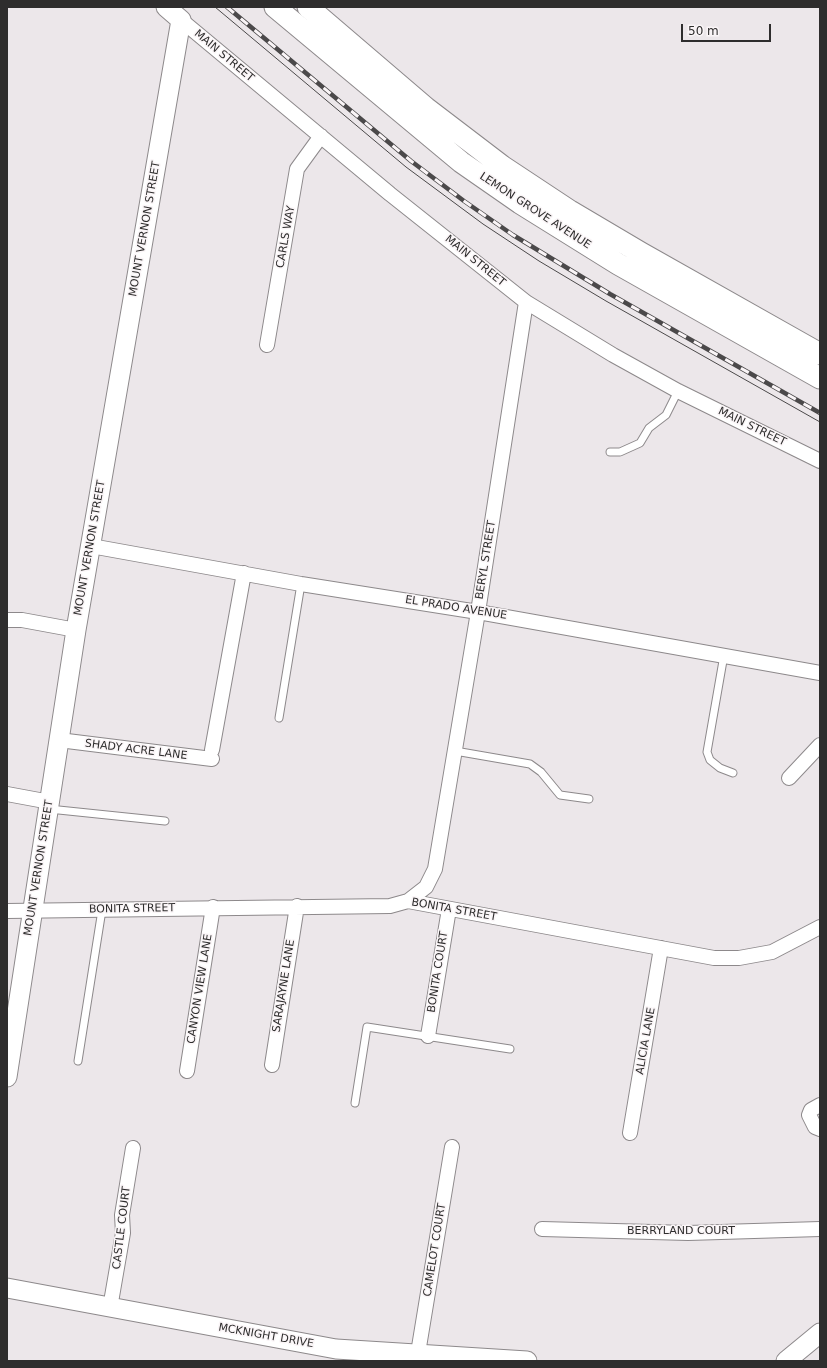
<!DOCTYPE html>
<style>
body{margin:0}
#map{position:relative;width:827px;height:1368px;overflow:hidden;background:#ece7ea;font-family:"DejaVu Sans",sans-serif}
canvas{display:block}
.frame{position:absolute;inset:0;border:8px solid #2e2d2d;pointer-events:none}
.scale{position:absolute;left:681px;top:24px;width:90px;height:18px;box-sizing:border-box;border:2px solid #2e2d2d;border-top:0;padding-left:5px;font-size:12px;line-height:14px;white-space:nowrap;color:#2e2d2d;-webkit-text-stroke:3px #faf5f7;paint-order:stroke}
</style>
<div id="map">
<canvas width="827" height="1368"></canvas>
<div class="frame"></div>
<div class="scale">50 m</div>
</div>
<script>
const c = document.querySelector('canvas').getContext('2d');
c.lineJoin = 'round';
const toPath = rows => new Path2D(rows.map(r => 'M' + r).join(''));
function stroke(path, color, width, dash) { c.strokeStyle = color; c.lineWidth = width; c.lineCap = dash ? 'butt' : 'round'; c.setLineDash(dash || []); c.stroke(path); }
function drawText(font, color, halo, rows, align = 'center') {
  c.font = font + ' "DejaVu Sans",sans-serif'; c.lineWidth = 3; c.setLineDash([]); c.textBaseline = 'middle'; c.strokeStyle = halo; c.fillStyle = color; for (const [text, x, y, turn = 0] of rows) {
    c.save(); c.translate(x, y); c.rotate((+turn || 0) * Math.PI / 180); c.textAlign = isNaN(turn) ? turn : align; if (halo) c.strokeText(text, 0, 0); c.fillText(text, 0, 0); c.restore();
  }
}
const lane = toPath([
 [610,452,620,452,640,443,649,428,666,415,678,391],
 [724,655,707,752,710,760,720,768,733,773],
 [279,718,301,584],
 [455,751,530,764,541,772,560,795,589,799],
 [49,809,165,821],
 [78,1061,102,910],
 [355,1103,367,1027,510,1049]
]);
const street = toPath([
 [181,20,390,194,526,302,613,355,678,391,820,461],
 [267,345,297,169,321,136],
 [91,546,301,584,478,612,820,673],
 [7,620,22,620,76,630],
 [59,740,212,759],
 [212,750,244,573],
 [789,778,820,745],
 [7,794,50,802],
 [408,901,426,887,435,869,478,612,526,302],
 [7,911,390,906,408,901,714,958,739,958,772,952,820,927],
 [428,1036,449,909],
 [272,1065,297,906],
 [187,1071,213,907],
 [820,1105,811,1110,809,1115,815,1127,820,1129],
 [630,1133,661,948],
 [542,1229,688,1233,820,1229],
 [110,1308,123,1233,122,1215,133,1148],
 [418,1353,452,1147]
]);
const secondary = toPath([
 [7,1077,76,630,181,20,166,7],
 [7,1288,336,1349,527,1361],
 [786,1361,820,1333]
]);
const primary = toPath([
 [275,7,461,162,520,203,618,264,820,378],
 [308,7,426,108,502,166,570,211,641,253,820,354]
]);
const tram = toPath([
 [215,7,406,167,483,224,539,261,606,301,820,422]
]);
const rail = toPath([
 [227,7,411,161,464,201,513,235,610,294,820,413]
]);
const streetNames = [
 ["MAIN STREET",224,56,40],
 ["LEMON GROVE AVENUE",535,211,33],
 ["MOUNT VERNON STREET",145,229,-80],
 ["CARLS WAY",286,237,-80],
 ["MAIN STREET",475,261,39],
 ["MAIN STREET",752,427,26],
 ["MOUNT VERNON STREET",90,548,-80],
 ["BERYL STREET",486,560,-81],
 ["EL PRADO AVENUE",456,608,9],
 ["SHADY ACRE LANE",136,750,7],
 ["MOUNT VERNON STREET",39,868,-81],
 ["BONITA STREET",132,909,-1],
 ["BONITA STREET",454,910,10],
 ["BONITA COURT",438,972,-81],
 ["SARAJAYNE LANE",284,986,-81],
 ["CANYON VIEW LANE",200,989,-81],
 ["ALICIA LANE",646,1041,-80],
 ["CASTLE COURT",122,1228,-83],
 ["BERRYLAND COURT",681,1231],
 ["CAMELOT COURT",435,1250,-81],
 ["MCKNIGHT DRIVE",266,1336,10]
];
stroke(lane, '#8d898b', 9);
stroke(street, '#8d898b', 16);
stroke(secondary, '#8d898b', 21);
stroke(primary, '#8d898b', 23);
stroke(lane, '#fff', 7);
stroke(street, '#fff', 14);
stroke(secondary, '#fff', 19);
stroke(primary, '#fff', 21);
stroke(tram, '#4b494a', 1);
stroke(rail, '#4b494a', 4.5);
stroke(rail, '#faf5f7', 3, [9]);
drawText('11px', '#2e2d2d', '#faf5f7', streetNames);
</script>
